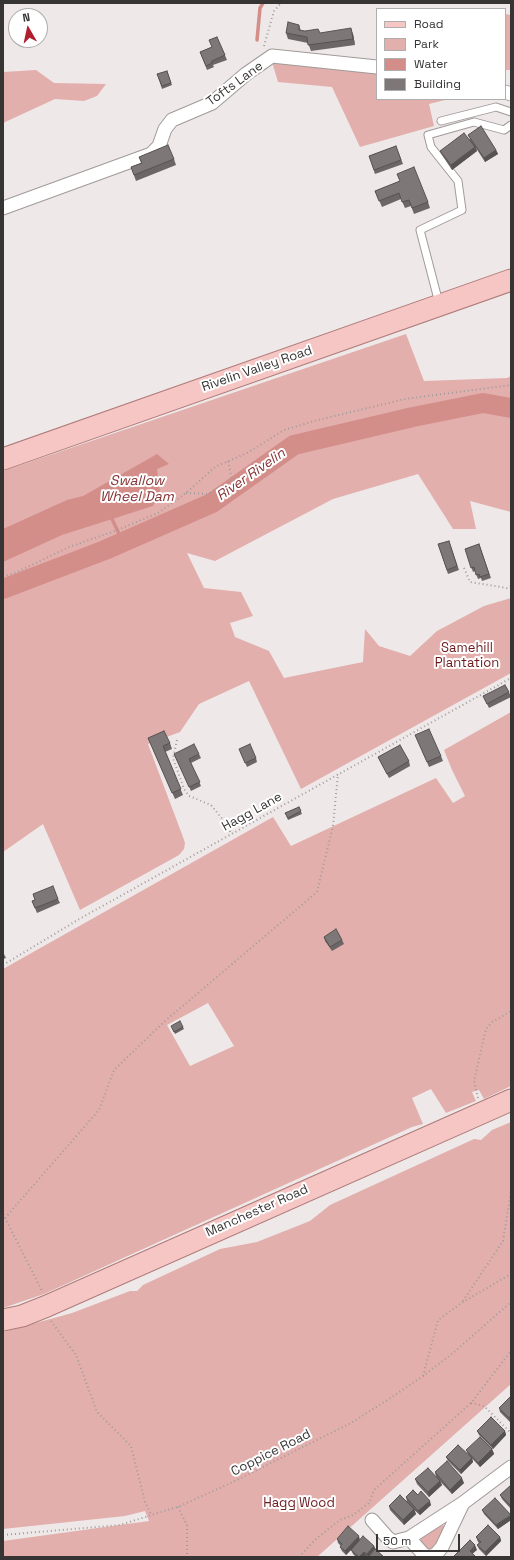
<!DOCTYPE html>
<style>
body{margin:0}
#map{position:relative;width:514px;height:1560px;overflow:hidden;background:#efe8e8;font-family:"Space Grotesk",sans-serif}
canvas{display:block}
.frame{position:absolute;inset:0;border:4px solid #373434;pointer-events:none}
.legend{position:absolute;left:376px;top:8px;width:130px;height:92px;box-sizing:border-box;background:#fff;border:1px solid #afaeae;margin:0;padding:5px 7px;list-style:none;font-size:12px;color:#373434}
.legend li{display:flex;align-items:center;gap:8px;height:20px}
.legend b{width:20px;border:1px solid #afaeae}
.north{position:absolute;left:8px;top:8px;width:40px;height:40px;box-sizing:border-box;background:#fff;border:1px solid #afaeae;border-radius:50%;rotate:351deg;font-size:11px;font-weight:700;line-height:16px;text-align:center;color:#373434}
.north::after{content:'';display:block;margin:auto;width:14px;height:18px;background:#b11f2e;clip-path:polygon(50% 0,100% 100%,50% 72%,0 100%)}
.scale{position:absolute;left:376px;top:1534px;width:84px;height:18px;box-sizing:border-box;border:2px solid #373434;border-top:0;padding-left:5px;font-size:12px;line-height:14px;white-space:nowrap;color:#373434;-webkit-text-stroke:3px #fff;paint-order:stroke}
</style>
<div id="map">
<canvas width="514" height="1560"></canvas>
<div class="frame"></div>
<ul class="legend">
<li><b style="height:5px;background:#f5c6c4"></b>Road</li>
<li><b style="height:11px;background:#e2afac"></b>Park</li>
<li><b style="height:11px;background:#d48e8a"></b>Water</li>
<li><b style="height:11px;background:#7d7777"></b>Building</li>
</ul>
<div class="north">N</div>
<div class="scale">50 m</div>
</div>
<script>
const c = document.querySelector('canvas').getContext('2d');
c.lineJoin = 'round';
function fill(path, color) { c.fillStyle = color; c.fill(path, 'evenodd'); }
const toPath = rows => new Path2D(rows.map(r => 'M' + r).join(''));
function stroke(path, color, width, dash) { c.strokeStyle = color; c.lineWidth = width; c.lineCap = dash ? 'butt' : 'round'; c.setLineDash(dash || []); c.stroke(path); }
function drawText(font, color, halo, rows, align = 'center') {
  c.font = font + ' "Space Grotesk",sans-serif'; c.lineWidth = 4; c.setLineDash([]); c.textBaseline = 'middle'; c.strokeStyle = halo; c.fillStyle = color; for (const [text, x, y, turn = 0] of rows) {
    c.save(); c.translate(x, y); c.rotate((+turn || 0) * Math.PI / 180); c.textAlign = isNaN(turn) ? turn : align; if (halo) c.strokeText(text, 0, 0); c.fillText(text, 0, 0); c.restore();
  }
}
const green = toPath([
 [505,14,511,15,511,70,505,70],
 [272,62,377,70,377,99,449,99,429,104,434,126,360,147,332,87,278,82],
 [36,70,54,83,106,84,97,96,84,101,55,99,3,123,3,72],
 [406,334,424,381,507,378,511,376,511,512,470,501,476,529,453,529,418,474,333,499,215,561,187,553,204,588,241,592,253,616,230,623,235,637,269,651,284,678,363,662,365,629,379,646,410,656,437,631,484,606,511,598,511,673,301,789,249,681,199,704,180,732,148,744,183,837,185,843,184,849,179,855,80,910,43,824,3,852,3,471],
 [511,712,511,1086,484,1099,479,1090,472,1092,476,1101,446,1113,431,1089,412,1098,423,1124,412,1127,44,1294,3,1308,3,969,273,817,291,846,436,778,453,803,465,796,452,770,444,750],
 [208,1003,234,1046,190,1066,167,1025],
 [511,1122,511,1384,317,1557,3,1557,3,1541,149,1521,145,1511,125,1516,3,1529,3,1332,72,1313,130,1291,137,1291,143,1285,220,1249,257,1242,310,1221,330,1205,474,1139,481,1140,492,1130],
 [442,1525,446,1527,434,1549,430,1550,421,1543,421,1537]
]);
const water = toPath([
 [157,454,169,464,157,469,160,492,153,506,62,535,3,562,3,529,67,500,83,496]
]);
const stream = toPath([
 [257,40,260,8,263,3],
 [112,519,123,542]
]);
const river = toPath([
 [3,589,105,550,212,503,294,445,413,417,483,403,511,408]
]);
const path = toPath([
 [264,46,274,11,281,3],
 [186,493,208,494,232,480,228,461],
 [464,568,470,582,507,588,511,586],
 [3,577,17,572,69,547,115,531,158,513,186,493,215,467,247,453,284,430,318,420,405,399,511,385],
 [177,740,173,758,184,789,189,796,211,805,228,826,231,834],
 [3,965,81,918,511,678],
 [478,1098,474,1081,486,1029,492,1022,511,1011],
 [3,1214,42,1291],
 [5,1218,99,1110,114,1070,165,1021,317,892,333,826,338,774],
 [463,1301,503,1241,511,1191],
 [51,1321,76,1355,97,1412,131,1446,145,1502,151,1514],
 [423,1376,438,1320,463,1302,511,1274],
 [471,1403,484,1406,511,1433],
 [178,1507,187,1525,187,1557],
 [3,1535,120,1525,180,1506,233,1482,351,1423,389,1399,423,1376,453,1353,511,1302],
 [299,1557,317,1538,340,1520,353,1515,369,1503,374,1490,471,1403,511,1351]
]);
const service = toPath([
 [441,121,496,107,511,112],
 [439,303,420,230,462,210,458,181,431,147,428,135,474,122,504,130,511,125]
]);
const minor = toPath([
 [505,92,511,94],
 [3,208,151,154,159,146,165,129,172,120,212,103,246,74,272,56,377,67],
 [372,1520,387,1537,393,1542,409,1538,463,1503,511,1467],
 [409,1538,425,1556,433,1556,437,1553,442,1547,462,1505]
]);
const primary = toPath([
 [3,459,511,280],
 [3,1320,22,1316,47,1306,511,1100]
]);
const wall = toPath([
 [299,25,301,31,305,31,320,33,353,34,355,45,311,51,308,43,288,39,286,33],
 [217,37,227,60,213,65,214,67,207,70,200,52,212,47],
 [167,71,172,85,162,89,157,74],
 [468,135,496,150,498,154,485,162,476,148,477,151,452,170,442,155,440,151,470,139],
 [396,146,403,164,375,174,369,156],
 [139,157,174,159,176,165,136,181,131,167,141,163],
 [400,181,428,202,430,208,414,214,411,206,405,208,401,199,382,207,375,191],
 [449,541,459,570,448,574,438,544],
 [479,544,491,578,482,581,481,578,478,579,475,571,473,572,465,549],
 [509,692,511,697,489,708,483,696],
 [148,738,170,743,172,749,165,752,183,795,175,799],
 [417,739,441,756,443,761,429,767],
 [241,753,256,758,257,762,247,767],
 [174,754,199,754,201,758,191,763,201,786,191,791],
 [378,757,409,761,410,766,389,778,380,761],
 [299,807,302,814,288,820,285,813],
 [33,894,58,899,60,903,37,913,32,901,35,900],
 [324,937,342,940,344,944,332,951,325,941],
 [3,952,6,958,3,959],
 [183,1027,184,1029,175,1034,172,1028],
 [511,1396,511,1421,510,1422,500,1412,499,1408],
 [477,1431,505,1431,506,1435,493,1449,479,1435],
 [492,1449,494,1454,480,1467,468,1454,466,1450],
 [446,1457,472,1458,473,1462,461,1474,448,1461],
 [435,1472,464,1483,452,1494,436,1477],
 [415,1479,440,1481,442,1485,429,1497,417,1484],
 [511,1485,511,1509,502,1499,500,1495],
 [418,1495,431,1505,420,1515,414,1510,416,1514,404,1525,390,1510,389,1506,407,1502,406,1497],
 [482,1510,511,1520,498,1529,484,1514],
 [476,1537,500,1537,501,1541,486,1556,479,1549,477,1545,479,1543,478,1542],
 [337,1539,360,1540,374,1546,375,1549,384,1557,367,1557,366,1556,365,1557,356,1557,353,1554,351,1550,352,1549,346,1555,342,1551,340,1547,341,1546,338,1543]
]);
const shadedWall = toPath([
 [351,28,353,34,355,45,353,39],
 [475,147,477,151,452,170,451,165],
 [496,150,498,154,485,162,484,158],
 [511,1415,511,1421,510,1422,509,1418],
 [505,1431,506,1435,493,1449,491,1445],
 [492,1449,494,1454,480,1467,478,1463],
 [472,1458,473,1462,461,1474,460,1470],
 [462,1478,464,1483,452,1494,450,1490],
 [440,1481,442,1485,429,1497,428,1492],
 [430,1501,431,1505,420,1515,418,1511],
 [414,1509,416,1514,404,1525,403,1520],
 [511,1515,511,1520,498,1529,496,1525],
 [359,1536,360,1540,346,1555,345,1551],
 [500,1537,501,1541,486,1556,485,1552],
 [475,1545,477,1550,471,1555,470,1551],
 [374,1546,376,1550,368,1557,367,1554],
 [364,1552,366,1556,365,1557,359,1557]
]);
const building = toPath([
 [288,22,299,25,299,30,305,31,318,29,320,33,351,28,353,39,308,45,307,37,286,33,288,22],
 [217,37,225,55,212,61,212,63,206,66,200,52,212,47,209,40,217,37],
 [167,71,171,83,162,86,157,74,167,71],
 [481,126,496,150,484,158,468,135,481,126],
 [464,133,475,147,451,165,440,151,464,133],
 [168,145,174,159,134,175,131,167,142,163,139,157,168,145],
 [396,146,401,160,374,170,369,156,396,146],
 [414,167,428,202,412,208,409,200,402,202,399,193,379,201,375,191,400,181,397,174,414,167],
 [449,541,457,566,447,570,438,544,449,541],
 [479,544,489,574,480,577,479,574,476,575,474,567,471,568,465,549,479,544],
 [505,685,509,692,487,704,483,696,505,685],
 [429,729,441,756,427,762,415,735,429,729],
 [164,731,170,743,163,746,181,789,172,793,148,738,164,731],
 [194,744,199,754,189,759,200,782,189,787,174,754,194,744],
 [250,744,256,758,245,763,239,749,250,744],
 [400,745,409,761,387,774,378,757,400,745],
 [299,807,301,811,288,818,285,813,299,807],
 [53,886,58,899,35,908,32,901,35,900,33,894,53,886],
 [336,929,342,940,330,947,324,937,336,929],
 [180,1021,183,1027,174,1032,171,1026,180,1021],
 [511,1396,511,1415,509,1418,499,1408,511,1396],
 [491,1417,505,1431,491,1445,477,1431,491,1417],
 [480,1437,492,1449,478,1463,466,1450,480,1437],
 [458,1445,472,1458,460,1470,446,1457,458,1445],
 [447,1461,462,1478,450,1490,435,1472,447,1461],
 [428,1468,440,1481,428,1492,415,1479,428,1468],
 [511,1485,511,1506,500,1495,511,1485],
 [413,1490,418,1495,421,1491,430,1501,418,1511,406,1497,413,1490],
 [400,1495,414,1509,403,1520,389,1506,400,1495],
 [495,1498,511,1515,496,1525,482,1510,495,1498],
 [488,1525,500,1537,485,1552,477,1545,481,1542,476,1537,488,1525],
 [348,1526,359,1536,345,1551,340,1547,342,1544,337,1539,348,1526],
 [363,1536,374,1546,367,1554,364,1552,359,1557,351,1550,363,1536],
 [470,1540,475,1545,470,1551,476,1557,453,1557,470,1540],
 [375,1549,384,1557,368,1557,375,1549]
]);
const streetNames = [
 ["Tofts Lane",235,84,-36],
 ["Rivelin Valley Road",257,369,-19],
 ["Hagg Lane",252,812,-29],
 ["Manchester Road",257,1211,-24],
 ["Coppice Road",271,1453,-27]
];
const parkNames = [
 ["Samehill",467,648],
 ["Plantation",467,663],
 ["Hagg Wood",299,1503]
];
const waterNames = [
 ["River Rivelin",251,475,-35],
 ["Swallow",137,481],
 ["Wheel Dam",137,497]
];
fill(green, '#e2afac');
fill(water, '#d48e8a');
stroke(stream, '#d48e8a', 3.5);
stroke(river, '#d48e8a', 20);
stroke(service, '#a09a99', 9);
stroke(minor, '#a09a99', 15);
stroke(primary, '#ae7a78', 23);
stroke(path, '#a09b9b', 2, [1, 3]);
stroke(service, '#fff', 7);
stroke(minor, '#fff', 13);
stroke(primary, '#f5c6c4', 21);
fill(wall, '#6c6666');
fill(shadedWall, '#585353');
fill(building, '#7d7777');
stroke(building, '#585353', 1);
drawText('13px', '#373434', '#fff', streetNames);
drawText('13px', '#6c191e', '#fff', parkNames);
drawText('italic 14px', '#853132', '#fff', waterNames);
</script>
